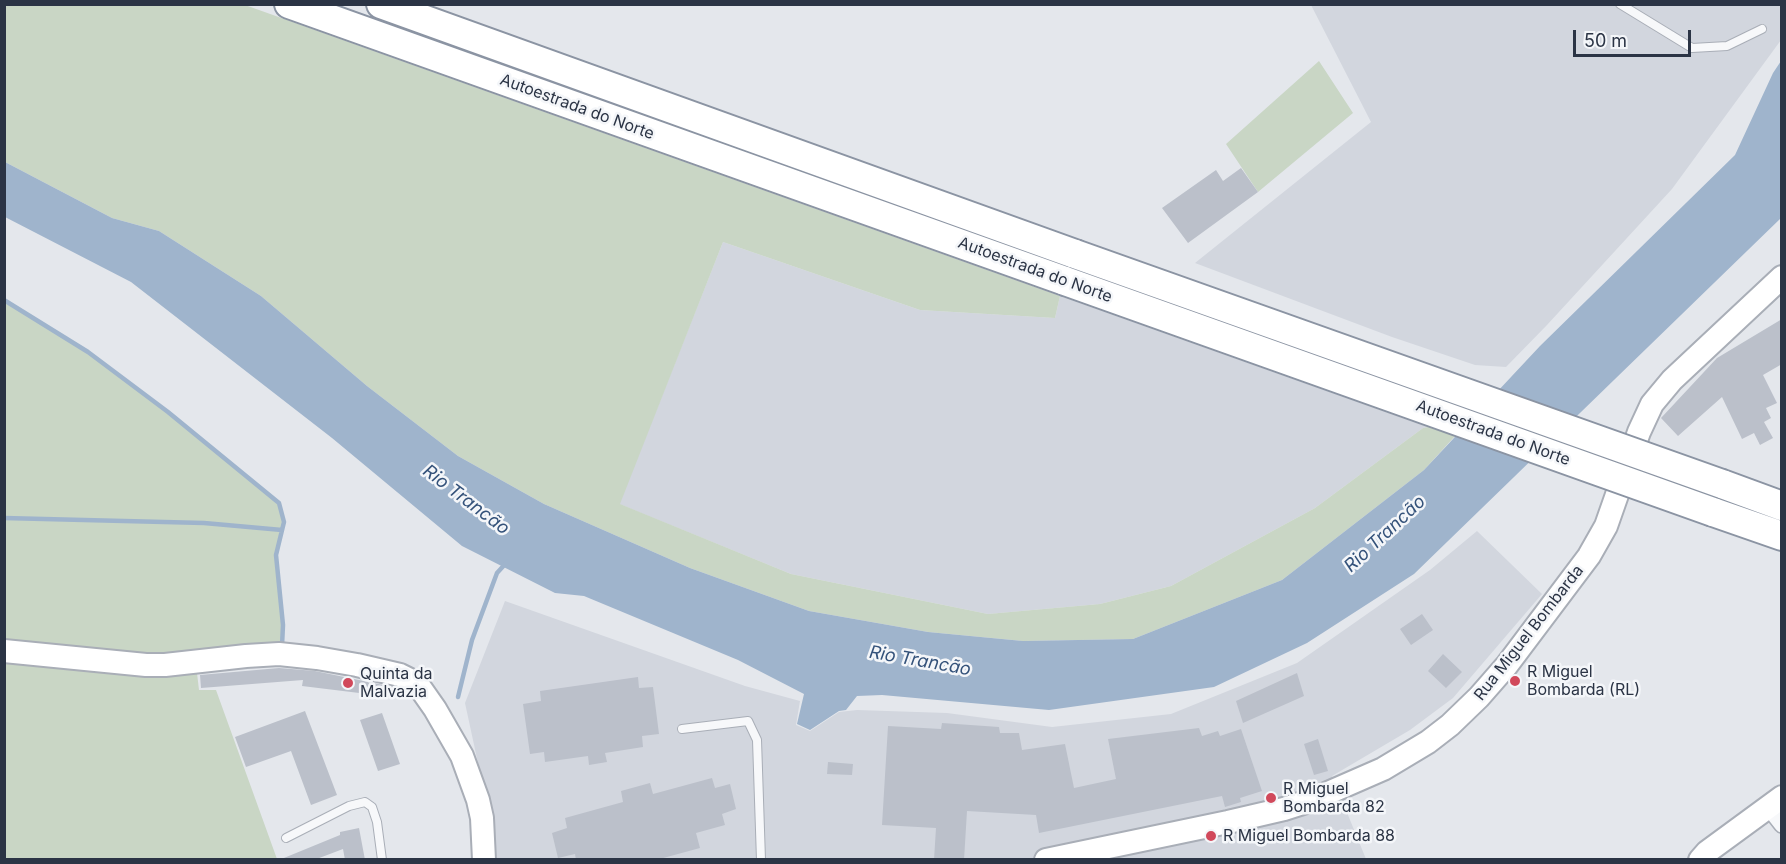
<!DOCTYPE html>
<meta charset="utf-8">
<style>
body{margin:0}
#map{position:relative;width:1786px;height:864px;overflow:hidden;background:#e4e7ec;font-family:Inter,sans-serif}
canvas{display:block}
.frame{position:absolute;inset:0;border:6px solid #2b3445;pointer-events:none}
.scale{position:absolute;left:1573px;top:30px;width:118px;height:27px;box-sizing:border-box;border:3px solid #2b3445;border-top:0;padding-left:8px;font-size:18px;line-height:21px;white-space:nowrap;color:#2b3445;-webkit-text-stroke:4px #f4f6f9;paint-order:stroke}
</style>
<div id="map">
<canvas width="1786" height="864"></canvas>
<div class="frame"></div>
<div class="scale">50 m</div>
</div>
<script>
const c = document.querySelector('canvas').getContext('2d');
c.lineJoin = 'round';
function fill(path, color) { c.fillStyle = color; c.fill(path, 'evenodd'); }
const toPath = rows => new Path2D(rows.map(r => 'M' + r).join(''));
function stroke(path, color, width, dash) { c.strokeStyle = color; c.lineWidth = width; c.lineCap = dash ? 'butt' : 'round'; c.setLineDash(dash || []); c.stroke(path); }
function drawText(font, color, halo, rows, align = 'center') {
  c.font = font + ' Inter,sans-serif'; c.lineWidth = 5; c.setLineDash([]); c.textBaseline = 'middle'; c.strokeStyle = halo; c.fillStyle = color; for (const [text, x, y, turn = 0] of rows) {
    c.save(); c.translate(x, y); c.rotate((+turn || 0) * Math.PI / 180); c.textAlign = isNaN(turn) ? turn : align; if (halo) c.strokeText(text, 0, 0); c.fillText(text, 0, 0); c.restore();
  }
}
const built = toPath([
 [1311,5,1781,5,1781,40,1672,189,1547,325,1506,367,1475,365,1392,337,1195,263,1371,122],
 [723,242,920,310,1055,318,1060,296,1428,427,1423,428,1315,508,1171,586,1100,604,988,614,791,574,619,504],
 [1477,531,1542,594,1453,698,1410,730,1332,776,1366,859,494,859,495,842,465,703,505,601,745,686,800,701,796,725,810,731,839,712,857,710,947,713,1052,727,1171,714,1297,663,1430,570]
]);
const green = toPath([
 [4,5,245,5,1060,296,1055,318,920,310,723,242,620,504,791,574,988,614,1100,604,1171,586,1315,508,1423,428,1428,427,1455,436,1424,470,1282,580,1133,639,1023,641,928,632,809,611,690,568,544,504,458,456,367,386,261,296,159,231,112,218,5,162],
 [1319,61,1353,113,1258,192,1226,144],
 [4,300,88,352,168,412,279,503,284,522,276,555,283,625,282,646,146,656,5,642],
 [4,658,197,673,199,690,216,690,277,859,5,859]
]);
const water = toPath([
 [1781,61,1781,218,1414,574,1307,643,1214,687,1049,710,882,695,857,696,846,710,839,711,810,730,797,724,804,694,738,660,584,596,555,593,462,546,332,438,131,282,5,217,5,162,112,218,159,231,261,296,367,386,458,456,544,504,690,568,809,611,928,632,1023,641,1133,639,1282,580,1424,470,1540,346,1735,155,1773,73]
]);
const stream = toPath([
 [4,300,88,352,168,412,279,503,284,522,276,555,283,625,282,646],
 [4,518,204,523,282,530],
 [458,697,472,640,497,573,507,562]
]);
const building = toPath([
 [1241,168,1258,192,1188,243,1162,208,1216,170,1223,181],
 [1782,319,1782,364,1763,375,1777,403,1766,408,1771,418,1764,422,1773,438,1760,445,1754,433,1742,439,1722,397,1678,436,1661,418,1717,358],
 [1422,614,1433,630,1411,645,1400,629],
 [1443,654,1462,672,1446,688,1428,671],
 [279,668,315,671,393,687,392,697,302,686,303,680,201,688,200,675],
 [1297,673,1304,696,1243,723,1236,701],
 [638,677,639,688,653,687,659,734,642,736,643,747,605,753,607,762,589,765,588,756,545,762,544,752,530,754,523,704,541,701,540,691],
 [305,711,337,795,311,805,291,751,246,767,235,737],
 [382,713,400,764,378,771,360,720],
 [942,723,999,727,1000,733,1019,733,1022,750,1065,744,1074,788,1116,779,1108,739,1199,728,1202,736,1218,731,1220,736,1241,729,1262,791,1240,798,1241,802,1225,807,1222,796,1039,833,1036,815,967,811,964,860,934,860,936,828,882,825,888,726,941,729],
 [1318,739,1328,771,1314,775,1304,744],
 [828,762,853,764,852,775,827,774],
 [712,778,715,788,730,784,736,809,722,814,725,825,696,833,700,848,656,860,576,860,575,854,558,858,552,833,567,828,565,818,623,802,621,791,650,783,653,794],
 [359,828,365,860,345,860,343,849,314,860,279,860,340,835,340,832]
]);
const lane = toPath([
 [1620,4,1692,48,1727,46,1762,29],
 [682,729,748,721,757,740,761,860],
 [286,838,349,806,365,802,372,807,377,822,382,860]
]);
const street = toPath([
 [1768,807,1782,825]
]);
const secondary = toPath([
 [4,651,146,665,165,665,246,656,279,654,317,658,357,665,400,675,416,683,421,689,435,709,462,756,478,800,482,818,484,860],
 [1046,860,1228,822,1284,809,1312,800,1383,769,1428,742,1450,725,1479,697,1507,665,1589,556,1606,526,1639,432,1652,404,1672,380,1782,277],
 [1700,860,1707,852,1782,797]
]);
const highway = toPath([
 [289,4,1065,281],
 [381,4,1075,254],
 [1722,484,1782,506],
 [1713,512,1782,536]
]);
const highwayBridge = toPath([
 [1075,254,1722,484],
 [1065,281,1713,512]
]);
const markers = [
 [1515,681,6,"#d1495b"],
 [348,683,6,"#d1495b"],
 [1271,798,6,"#d1495b"],
 [1211,836,6,"#d1495b"]
];
const streetNames = [
 ["Autoestrada do Norte",577,107,20],
 ["Autoestrada do Norte",1035,270,20],
 ["Autoestrada do Norte",1493,433,20],
 ["Rua Miguel Bombarda",1529,633,-52]
];
const poiNames = [
 ["R Miguel",1527,672],
 ["Bombarda (RL)",1527,690],
 ["Quinta da",360,674],
 ["Malvazia",360,692],
 ["R Miguel",1283,789],
 ["Bombarda 82",1283,807],
 ["R Miguel Bombarda 88",1223,836]
];
const waterNames = [
 ["Rio Trancão",466,500,37],
 ["Rio Trancão",1385,534,-43],
 ["Rio Trancão",920,661,10]
];
fill(built, '#d2d6de');
fill(green, '#c9d6c5');
fill(water, '#9fb4cc');
stroke(stream, '#9fb4cc', 4.5);
fill(building, '#bbc0ca');
stroke(lane, '#a9aeb7', 10);
stroke(street, '#a9aeb7', 18);
stroke(secondary, '#a9aeb7', 26);
stroke(highway, '#8b94a3', 32);
stroke(lane, '#f7f8fa', 8);
stroke(street, '#f7f8fa', 15);
stroke(secondary, '#fff', 22);
stroke(highway, '#fff', 28);
stroke(highwayBridge, '#8b94a3', 32, []);
stroke(highwayBridge, '#fff', 28);
for (const [x, y, r, color] of markers) { const dot = new Path2D(); dot.arc(x, y, r, 0, 2 * Math.PI); c.fillStyle = color; c.fill(dot); stroke(dot, '#f4f6f9', 2); }
drawText('16px', '#2b3445', '#f4f6f9', streetNames);
drawText('16px', '#2b3445', '#f4f6f9', poiNames, 'left');
drawText('italic 18px', '#34527a', '#f4f6f9', waterNames);
</script>
